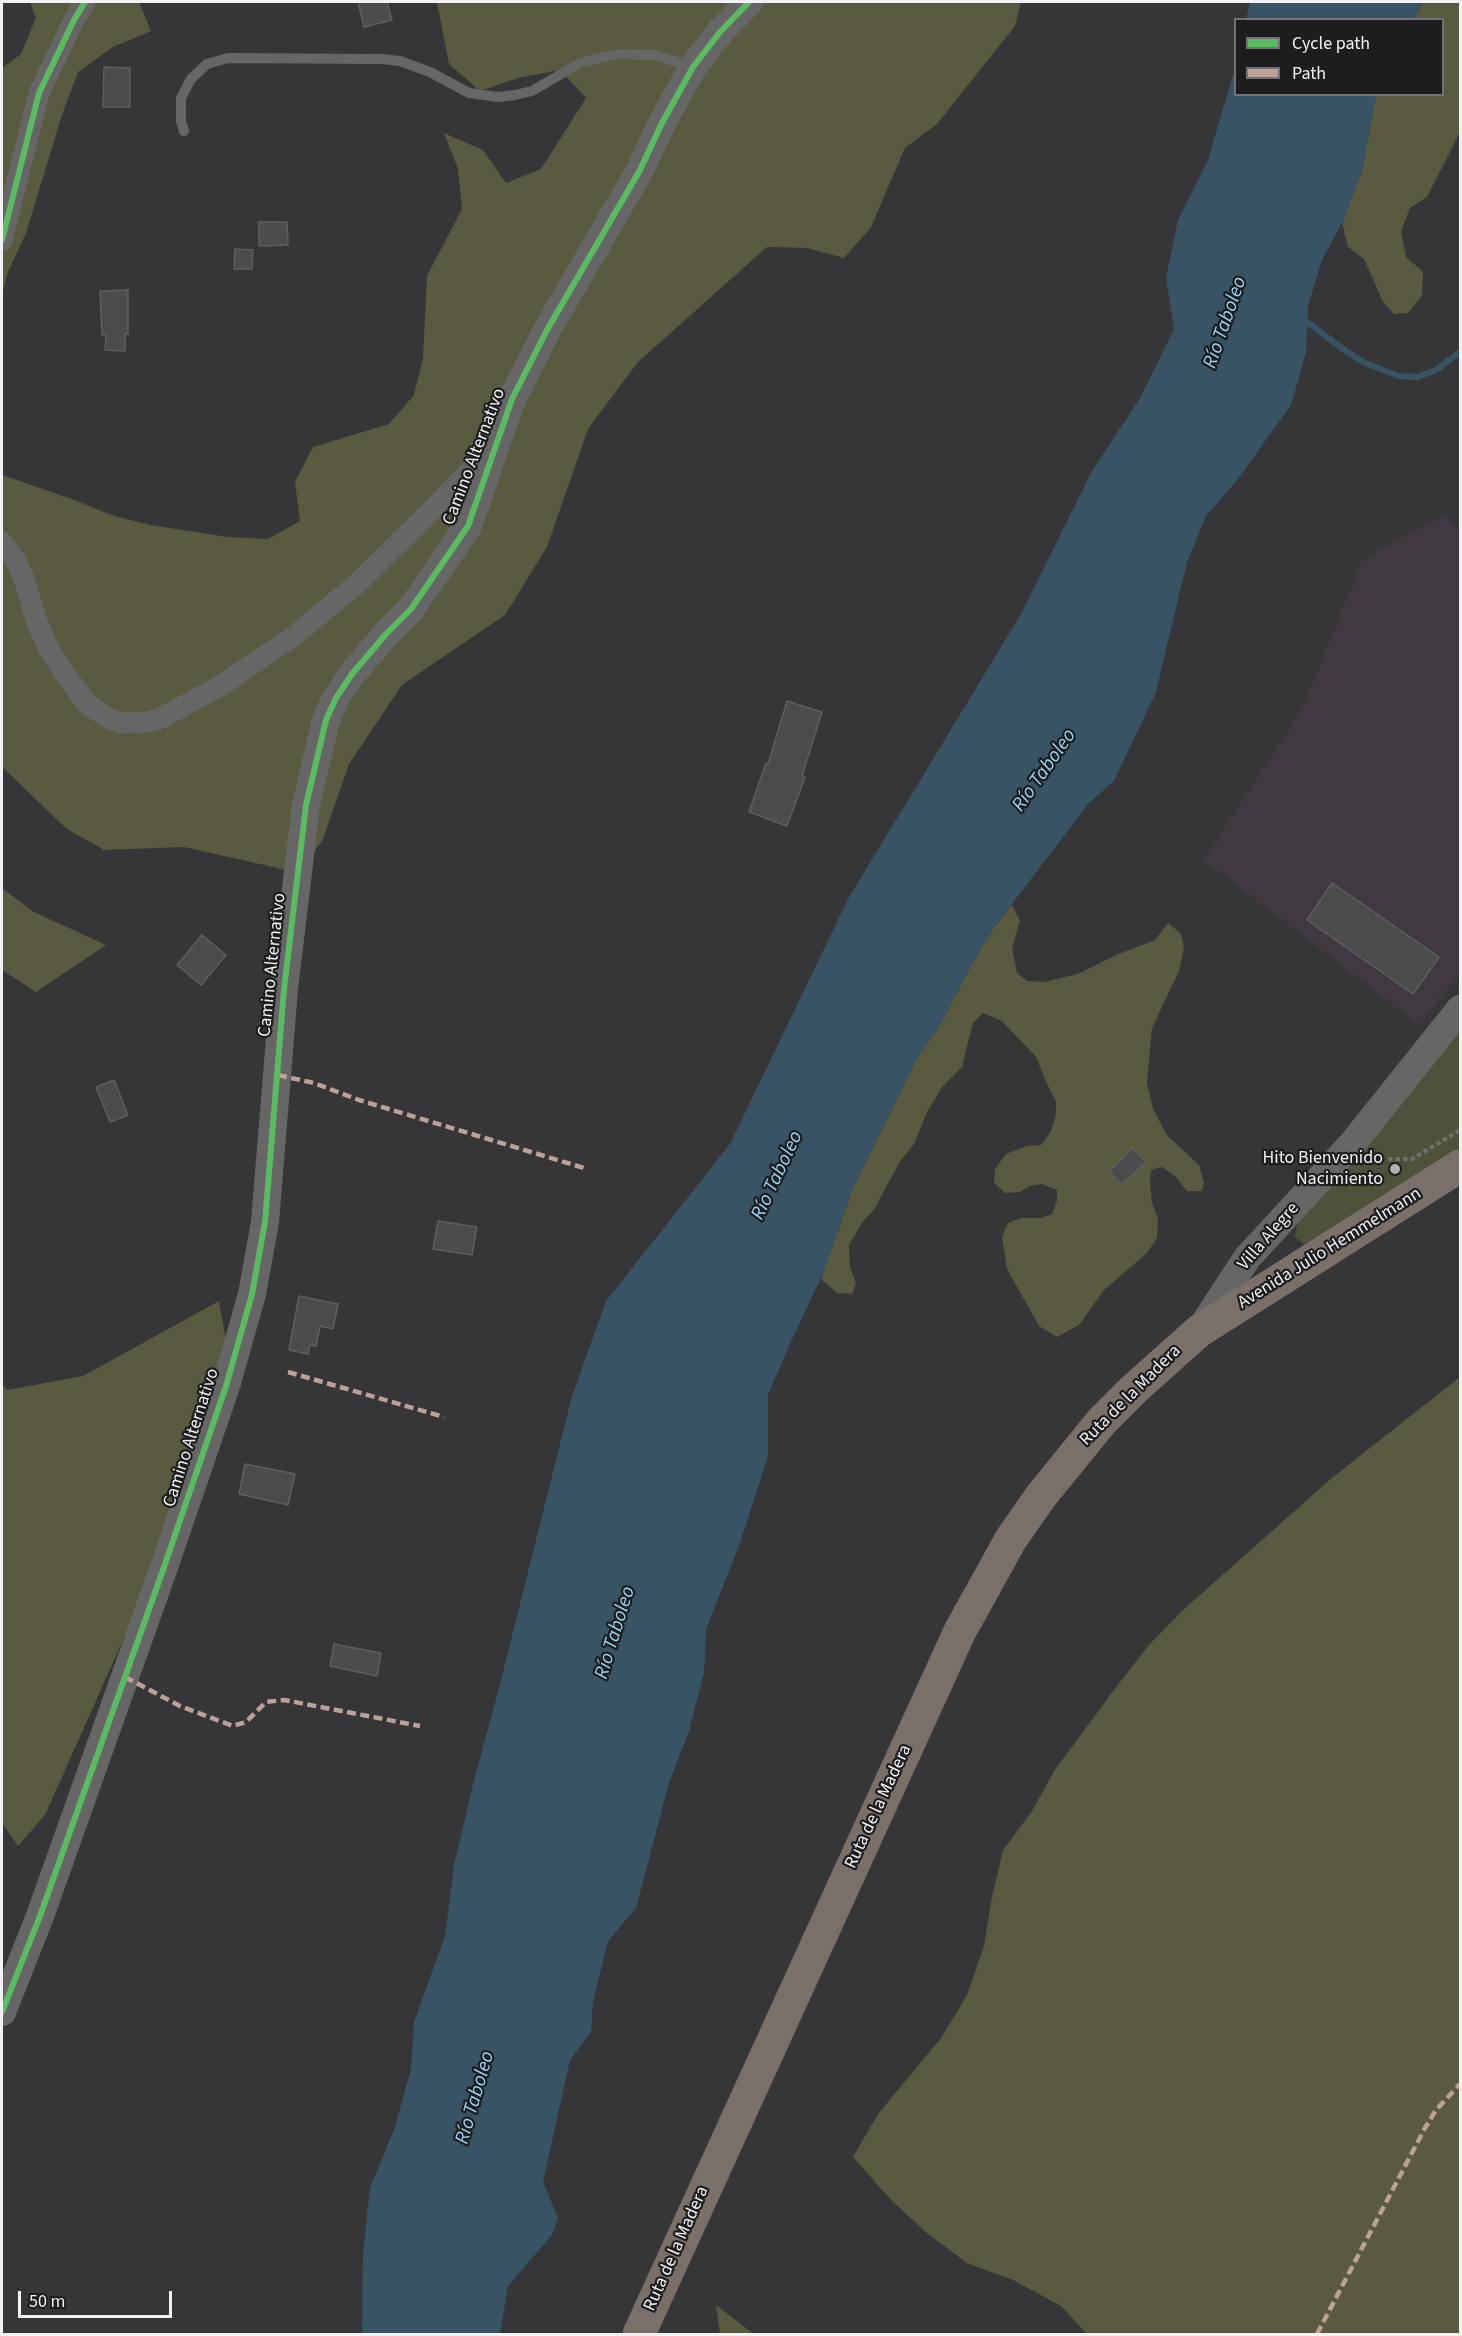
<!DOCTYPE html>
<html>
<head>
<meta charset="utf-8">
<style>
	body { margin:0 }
	#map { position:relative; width:1462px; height:2336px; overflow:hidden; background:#363537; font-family:"Source Sans 3",sans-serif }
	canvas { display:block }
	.frame { position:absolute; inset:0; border:3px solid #f3f1f4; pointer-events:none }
	.legend { position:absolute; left:1234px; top:18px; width:210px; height:78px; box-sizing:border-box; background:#1d1c1e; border:2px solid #737174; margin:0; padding:8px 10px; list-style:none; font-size:18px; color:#f3f1f4 }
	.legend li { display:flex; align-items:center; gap:12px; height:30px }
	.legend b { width:30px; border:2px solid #737174 }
	.scale { position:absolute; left:18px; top:2291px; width:154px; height:27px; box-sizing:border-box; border:3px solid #f3f1f4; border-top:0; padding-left:8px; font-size:18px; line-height:21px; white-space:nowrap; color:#f3f1f4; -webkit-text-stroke:4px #1d1c1e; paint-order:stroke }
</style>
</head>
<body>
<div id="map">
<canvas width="1462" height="2336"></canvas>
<div class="frame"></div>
<ul class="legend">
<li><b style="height:8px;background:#5cba63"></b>Cycle path</li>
<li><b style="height:8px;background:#bda197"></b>Path</li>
</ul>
<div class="scale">50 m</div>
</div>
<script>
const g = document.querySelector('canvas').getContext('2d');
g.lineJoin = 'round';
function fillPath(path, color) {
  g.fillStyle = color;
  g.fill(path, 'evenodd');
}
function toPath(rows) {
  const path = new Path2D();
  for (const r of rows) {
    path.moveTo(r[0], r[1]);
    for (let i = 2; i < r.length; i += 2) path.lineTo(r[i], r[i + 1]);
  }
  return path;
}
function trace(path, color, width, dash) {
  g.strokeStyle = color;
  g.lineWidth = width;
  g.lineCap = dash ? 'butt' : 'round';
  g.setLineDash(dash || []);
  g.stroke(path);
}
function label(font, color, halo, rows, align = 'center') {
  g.font = font + ' "Source Sans 3",sans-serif';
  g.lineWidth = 4.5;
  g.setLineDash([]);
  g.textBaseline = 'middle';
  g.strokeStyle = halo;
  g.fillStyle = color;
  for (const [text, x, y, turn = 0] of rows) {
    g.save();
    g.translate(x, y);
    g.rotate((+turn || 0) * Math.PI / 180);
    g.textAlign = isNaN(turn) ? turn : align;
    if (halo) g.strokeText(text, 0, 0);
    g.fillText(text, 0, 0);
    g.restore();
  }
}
fillPath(toPath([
	[1442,516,1460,529,1460,974,1419,1025,1204,860,1303,707,1363,559]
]), '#403942');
fillPath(toPath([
	[1460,1022,1460,1151,1306,1246,1295,1237,1297,1225]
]), '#50513a');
fillPath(toPath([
	[30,2,139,2,151,31,113,47,78,72,62,115,26,233,8,272,2,295,2,68,21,54,36,18],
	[437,2,1021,2,1015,26,937,124,905,148,871,227,844,258,807,248,767,247,638,362,588,429,547,547,505,615,402,685,349,764,323,839,300,873,184,847,104,850,67,829,2,767,2,475,72,499,111,515,150,525,228,537,268,539,300,521,295,482,313,447,389,424,414,395,423,358,427,276,462,209,458,169,444,133,483,150,506,183,541,169,586,98,560,70,518,78,480,91,449,64],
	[1424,2,1460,2,1460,132,1427,197,1410,208,1401,231,1406,257,1423,272,1422,296,1408,313,1394,314,1383,302,1364,259,1348,247,1342,223,1362,171,1376,95,1442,94,1442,20,1413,19],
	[2,888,34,912,106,945,36,992,2,970],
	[1012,905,1020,921,1012,948,1017,973,1027,981,1044,982,1078,974,1116,955,1155,940,1168,923,1181,934,1184,947,1179,971,1152,1028,1147,1083,1153,1109,1166,1134,1199,1165,1204,1183,1202,1191,1187,1191,1175,1176,1162,1167,1151,1170,1150,1182,1152,1203,1158,1218,1157,1238,1147,1253,1104,1290,1079,1325,1057,1337,1039,1326,1007,1269,1002,1237,1008,1223,1021,1218,1041,1218,1052,1214,1057,1201,1057,1190,1042,1184,1030,1186,1020,1192,1005,1193,994,1183,995,1169,1006,1154,1027,1146,1041,1145,1050,1133,1056,1115,1056,1101,1046,1082,1036,1057,1002,1021,983,1013,973,1023,962,1067,943,1086,927,1112,914,1144,899,1163,875,1208,862,1223,849,1245,850,1267,856,1283,852,1294,837,1293,821,1279,852,1190,918,1056,937,1030,973,962,992,930],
	[219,1301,226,1341,215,1382,132,1620,45,1815,18,1846,2,1823,2,1385,7,1390,83,1376],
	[1460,1377,1460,2334,1087,2334,1061,2306,1013,2280,967,2263,928,2234,891,2200,853,2157,878,2114,941,2038,967,1995,984,1946,992,1897,1003,1850,1032,1811,1054,1771,1117,1686,1148,1646,1183,1610,1333,1477],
	[716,2305,754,2334,720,2334]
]), '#595a3f');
fillPath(toPath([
	[1250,2,1424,2,1413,19,1246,19],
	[1235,68,1236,94,1376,95,1362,171,1342,223,1322,260,1308,306,1306,353,1291,405,1238,479,1206,516,1187,562,1156,692,1114,781,1089,803,992,930,973,962,937,1030,918,1056,852,1190,824,1271,789,1346,768,1395,768,1456,740,1543,706,1629,704,1673,689,1731,669,1783,636,1908,608,1941,593,2002,591,2032,570,2060,543,2182,558,2218,552,2235,508,2286,500,2334,362,2334,363,2255,370,2187,394,2130,411,2069,414,2022,445,1936,454,1866,473,1784,498,1692,572,1396,606,1301,730,1144,848,899,1021,614,1092,471,1140,398,1174,329,1166,278,1178,220,1208,160]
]), '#375364');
trace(toPath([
	[1303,319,1347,352,1365,363,1399,376,1418,377,1436,370,1460,352]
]), '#375364', 6);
const building = toPath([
	[358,2,387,2,392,20,364,27,358,2],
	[104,67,130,68,130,107,103,107,104,67],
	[259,222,287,222,288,245,259,246,259,222],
	[235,249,253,250,252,269,234,269,235,249],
	[128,290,128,334,125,334,125,351,105,350,106,335,102,335,100,291,128,290],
	[787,701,822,712,802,776,805,777,787,826,749,812,766,763,768,764,787,701],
	[1332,883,1439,957,1413,994,1307,920,1332,883],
	[202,935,226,955,201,985,177,965,202,935],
	[114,1080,128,1115,110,1122,96,1087,114,1080],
	[1133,1148,1146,1162,1122,1185,1109,1171,1133,1148],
	[438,1221,477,1227,472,1255,433,1249,438,1221],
	[299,1296,338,1304,333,1329,320,1326,316,1346,310,1345,308,1354,289,1350,299,1296],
	[245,1464,295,1474,288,1505,239,1494,245,1464],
	[334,1644,381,1653,377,1676,330,1666,334,1644]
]);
fillPath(building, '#4c4b4d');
trace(building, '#605f60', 1.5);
trace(toPath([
	[1388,1159,1412,1159,1460,1130]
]), '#717072', 4, [4.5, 3]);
trace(toPath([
	[184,131,181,121,181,98,191,79,207,64,228,58,381,59,400,61,430,72,469,93,498,97,515,95,532,91,580,63,617,54,655,55,692,67]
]), '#676667', 10);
trace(toPath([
	[2,240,39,93,74,20,85,2],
	[2,542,17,563,24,579,37,622,48,647,62,670,87,704,110,719,123,723,148,722,159,719,217,688,294,636,358,583,437,505,492,447]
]), '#676667', 21);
trace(toPath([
	[1200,1330,1247,1258,1352,1144,1460,1009],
	[2,2012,40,1916,163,1570,226,1386,252,1294,265,1222,284,989,306,805,326,720,336,698,352,674,386,634,411,609,468,526,512,399,547,330,640,170,662,123,693,67,720,32,749,2]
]), '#676667', 28);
trace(toPath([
	[639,2334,960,1631,1011,1539,1041,1496,1102,1421,1133,1390,1199,1331,1460,1166]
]), '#7a7069', 33);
trace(toPath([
	[278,1075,314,1083,359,1100,584,1168],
	[288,1372,444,1417],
	[125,1677,180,1706,233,1726,246,1722,266,1702,284,1700,420,1726],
	[1317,2334,1425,2128,1436,2110,1460,2084]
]), '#bda197', 4.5, [9, 4.5]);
trace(toPath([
	[2,240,39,93,74,20,85,2],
	[2,2012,40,1916,163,1570,226,1386,252,1294,265,1222,284,989,306,805,326,720,336,698,352,674,386,634,411,609,468,526,512,399,547,330,640,170,662,123,693,67,720,32,749,2]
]), '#5cba63', 6);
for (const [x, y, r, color] of [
	[1395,1169,6,"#b1afb2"]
]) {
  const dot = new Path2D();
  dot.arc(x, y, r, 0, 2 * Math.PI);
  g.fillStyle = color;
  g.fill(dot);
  trace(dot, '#1d1c1e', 2);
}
label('18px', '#f3f1f4', '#1d1c1e', [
	["Camino Alternativo",475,457,-69],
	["Camino Alternativo",273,965,-84],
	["Villa Alegre",1269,1237,-49],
	["Avenida Julio Hemmelmann",1330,1249,-32],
	["Ruta de la Madera",1131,1396,-45],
	["Camino Alternativo",192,1438,-72],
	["Ruta de la Madera",879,1807,-65],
	["Ruta de la Madera",677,2249,-66]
]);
label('18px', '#f3f1f4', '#1d1c1e', [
	["Hito Bienvenido",1383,1159],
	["Nacimiento",1383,1180]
], 'right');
label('italic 20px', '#9ad5f7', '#1d1c1e', [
	["Río Taboleo",1226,323,-71],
	["Río Taboleo",1045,771,-55],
	["Río Taboleo",778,1176,-65],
	["Río Taboleo",616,1633,-73],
	["Río Taboleo",476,2098,-74]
]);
</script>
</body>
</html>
